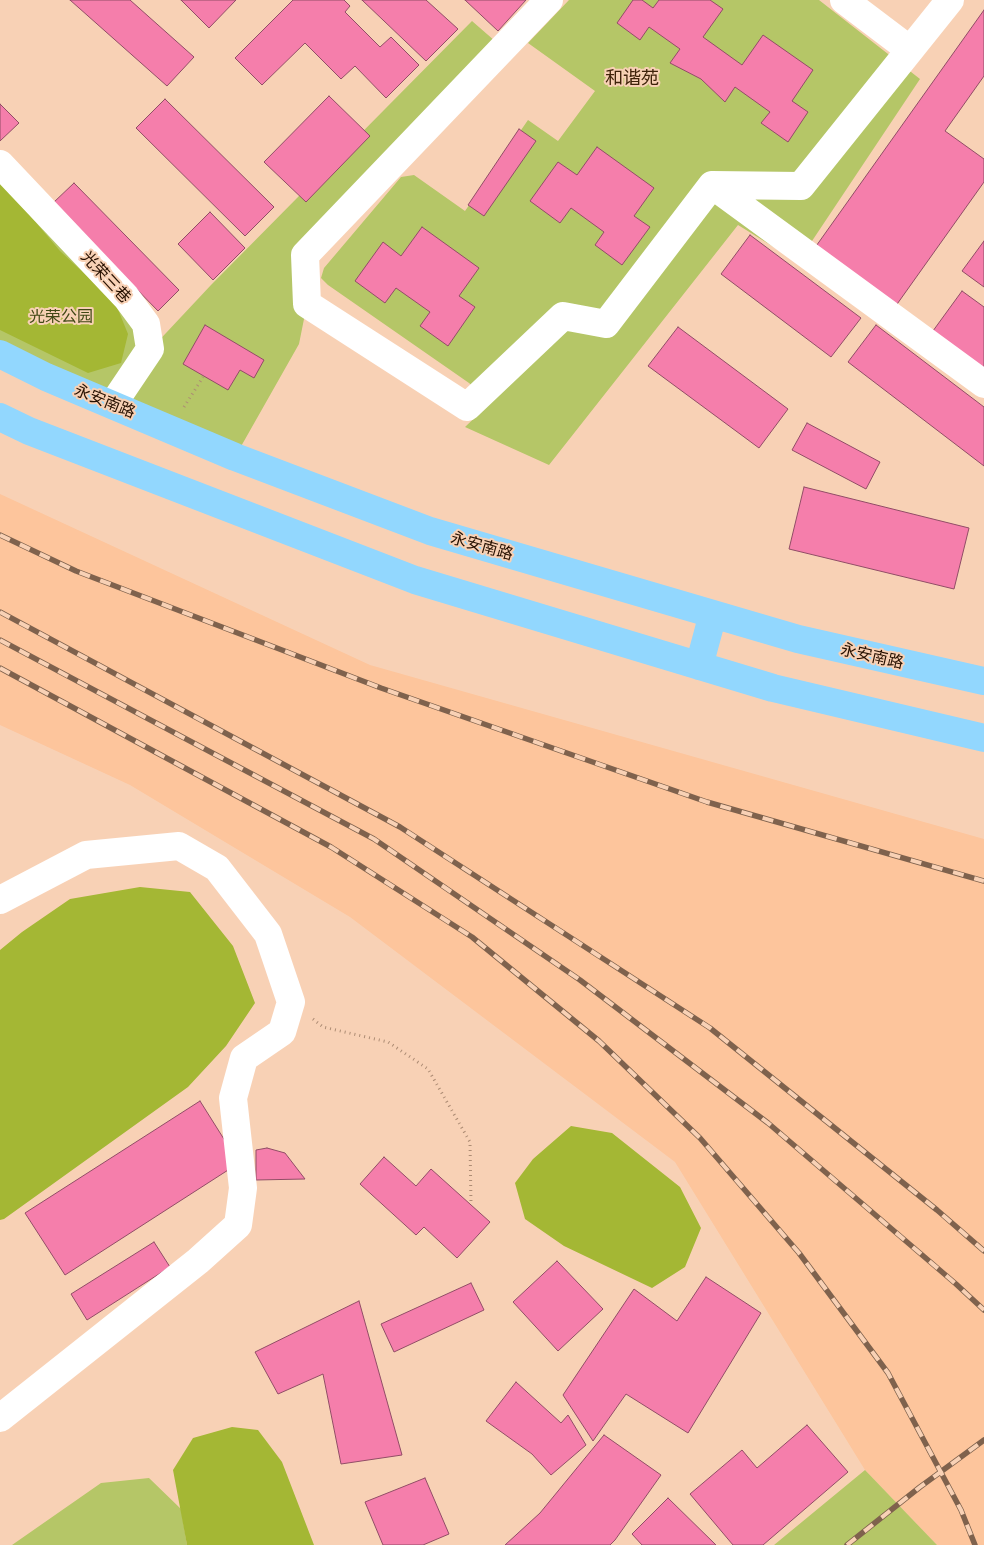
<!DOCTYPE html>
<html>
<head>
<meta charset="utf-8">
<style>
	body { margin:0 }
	canvas { display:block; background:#f8d1b5 }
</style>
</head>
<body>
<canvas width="984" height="1545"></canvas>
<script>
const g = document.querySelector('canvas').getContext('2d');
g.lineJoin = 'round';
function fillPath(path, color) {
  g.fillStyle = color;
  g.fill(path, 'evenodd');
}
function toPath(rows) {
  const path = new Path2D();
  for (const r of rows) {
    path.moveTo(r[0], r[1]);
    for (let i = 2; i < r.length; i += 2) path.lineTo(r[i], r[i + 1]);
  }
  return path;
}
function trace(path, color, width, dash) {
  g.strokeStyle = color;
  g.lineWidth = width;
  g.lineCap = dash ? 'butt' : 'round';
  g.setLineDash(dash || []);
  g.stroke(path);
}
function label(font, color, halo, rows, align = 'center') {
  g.font = font + ' "Exo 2","Noto Sans SC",sans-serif';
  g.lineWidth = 4;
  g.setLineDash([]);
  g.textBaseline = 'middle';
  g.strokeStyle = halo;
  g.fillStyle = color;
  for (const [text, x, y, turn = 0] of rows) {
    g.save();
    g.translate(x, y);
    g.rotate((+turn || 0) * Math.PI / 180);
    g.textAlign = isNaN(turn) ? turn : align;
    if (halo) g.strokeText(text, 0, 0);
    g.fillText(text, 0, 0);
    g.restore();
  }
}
fillPath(toPath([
	[0,494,370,665,984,839,984,1545,937,1545,865,1470,675,1162,350,917,130,785,0,725]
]), '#fdc59c');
fillPath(toPath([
	[569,0,819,0,920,79,798,262,738,225,549,465,465,427,491,402,469,383,328,285,321,278,324,268,401,177,414,175,465,211,528,120,558,141,595,91,528,43],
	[472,21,503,48,305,255,307,304,299,344,235,457,0,354,0,164,151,349,211,285],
	[865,1470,937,1545,774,1545],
	[149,1478,181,1509,187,1545,12,1545,101,1483]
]), '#b5c667');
fillPath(toPath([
	[0,183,17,200,60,251,115,302,128,334,121,363,88,373,0,330],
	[140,887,190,892,233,946,255,1003,226,1046,188,1087,4,1219,0,1220,0,950,22,932,70,899],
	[571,1126,612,1133,680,1187,701,1228,685,1267,652,1288,564,1246,525,1219,515,1183,533,1159],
	[232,1427,258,1430,282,1462,314,1545,187,1545,173,1470,193,1438]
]), '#a4b734');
const building = toPath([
	[70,0,130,0,194,57,167,86,70,0],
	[181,0,236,0,209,28,181,0],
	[293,0,344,0,350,6,345,12,380,47,391,37,419,65,386,98,355,66,341,79,305,43,262,85,235,58,293,0],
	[362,0,426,0,458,29,426,61,362,0],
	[465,0,526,0,498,31,465,0],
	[633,0,642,0,653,8,659,0,710,0,723,9,703,37,742,65,763,35,813,70,792,101,808,112,788,142,761,123,770,112,735,87,725,102,701,79,670,63,680,49,649,27,640,40,617,23,633,0],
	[984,10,984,76,945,131,984,159,984,182,895,307,814,249,984,10],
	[329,96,370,136,306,202,264,162,329,96],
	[165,99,274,207,245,236,136,128,165,99],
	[0,104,19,123,0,141,0,104],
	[519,129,536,141,484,216,468,205,519,129],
	[597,147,654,188,634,216,650,227,622,265,595,245,604,232,571,208,560,223,530,201,558,162,577,175,597,147],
	[74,183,179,290,158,311,53,203,74,183],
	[210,212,245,248,213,280,178,244,210,212],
	[422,227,479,268,459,296,475,307,448,346,420,326,430,312,396,288,385,303,355,281,383,242,401,256,422,227],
	[750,235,861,318,831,357,721,274,750,235],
	[984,241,984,287,962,271,984,241],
	[962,291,984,307,984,374,930,335,962,291],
	[205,325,264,360,254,378,240,370,228,390,183,364,205,325],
	[876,325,984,407,984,466,848,362,876,325],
	[678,327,788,409,759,448,648,366,678,327],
	[807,423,880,462,866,489,792,450,807,423],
	[804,487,969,528,954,589,789,549,804,487],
	[200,1101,239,1163,65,1275,25,1213,200,1101],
	[267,1148,285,1153,305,1179,256,1180,256,1150,267,1148],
	[384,1157,416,1186,431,1169,490,1222,457,1258,424,1227,416,1235,360,1184,384,1157],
	[154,1242,170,1267,87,1320,71,1294,154,1242],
	[557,1261,603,1309,558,1351,513,1302,557,1261],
	[706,1277,761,1313,688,1433,626,1394,593,1441,563,1395,634,1289,677,1321,706,1277],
	[471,1283,484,1310,394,1352,381,1324,471,1283],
	[359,1301,402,1455,341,1464,323,1374,278,1394,255,1352,359,1301],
	[516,1382,561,1423,568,1415,586,1445,551,1475,532,1454,486,1421,516,1382],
	[807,1425,848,1472,763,1545,733,1545,690,1494,742,1450,757,1468,807,1425],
	[604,1435,661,1475,615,1540,610,1545,505,1545,540,1513,604,1435],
	[425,1478,449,1534,423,1545,383,1545,365,1502,425,1478],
	[668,1498,716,1545,642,1545,632,1534,668,1498]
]);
fillPath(building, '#f57eab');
trace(building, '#914d66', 1);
trace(toPath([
	[184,407,203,377],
	[313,1019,323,1027,388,1042,428,1069,470,1142,471,1204]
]), '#ad8c74', 3, [1, 4]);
trace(toPath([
	[549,0,305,255,307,304,467,407,563,316,606,324,712,185,984,384],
	[844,0,910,50],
	[0,164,126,297,146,324,150,349,113,404],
	[712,185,801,186,950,0],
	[0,900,86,855,179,846,217,868,268,934,291,1002,282,1032,244,1058,233,1098,243,1188,238,1225,198,1261,0,1418]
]), '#fff', 28);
trace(toPath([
	[0,354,46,377,235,457,430,531,798,639,984,681],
	[0,417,29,431,415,580,773,688,984,738],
	[699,666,713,614]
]), '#92d7fe', 28);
const rail = toPath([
	[0,535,76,571,381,688,707,802,984,881],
	[0,612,400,827,710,1028,937,1210,984,1251],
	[0,640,374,839,580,980,768,1123,956,1284,984,1310],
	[0,668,331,847,472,937,599,1041,700,1138,799,1253,888,1373,961,1510,975,1545],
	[847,1545,920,1487,984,1440]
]);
trace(rail, '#7f624d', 5.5);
trace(rail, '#f8d1b5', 4, [11]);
label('16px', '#261000', '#f8d1b5', [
	["光荣三巷",106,277,47],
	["永安南路",105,401,22],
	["永安南路",482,546,16],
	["永安南路",872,656,13]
]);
label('16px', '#404815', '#f8d1b5', [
	["光荣公园",61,317]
]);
label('18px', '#3e2209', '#f8d1b5', [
	["和谐苑",632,78]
]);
</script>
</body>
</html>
